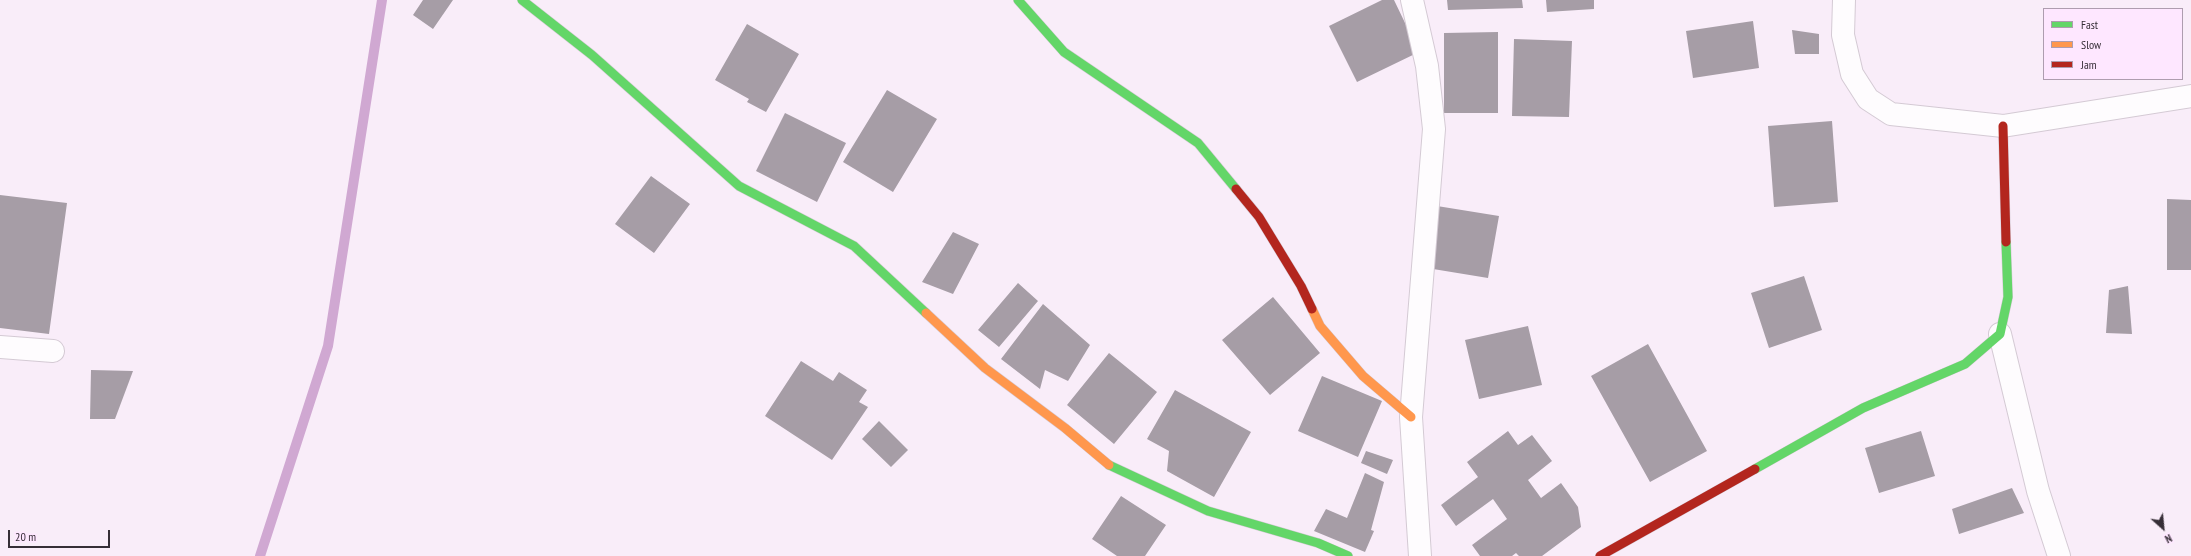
<!DOCTYPE html>
<html>
<head>
<meta charset="utf-8">
<style>
	body { margin:0 }
	#map { position:relative; width:2191px; height:556px; overflow:hidden; background:#f9edf9; font-family:"PT Sans Narrow",sans-serif }
	canvas { display:block }
	.legend { position:absolute; left:2043px; top:8px; width:140px; height:72px; box-sizing:border-box; background:#fee7ff; border:1px solid #ae9daf; margin:0; padding:5px 7px; list-style:none; font-size:12px; color:#362e37 }
	.legend li { display:flex; align-items:center; gap:8px; height:20px }
	.legend b { width:20px; border:1px solid #ae9daf }
	.north { position:absolute; left:2143px; top:508px; width:40px; height:40px; -webkit-text-stroke:3px #fee7ff; paint-order:stroke; rotate:153deg; font-size:11px; font-weight:700; line-height:16px; text-align:center; color:#362e37 }
	.north::after { content:''; display:block; margin:auto; width:14px; height:18px; background:#362e37; clip-path:polygon(50% 0,100% 100%,50% 72%,0 100%) }
	.scale { position:absolute; left:8px; top:530px; width:102px; height:18px; box-sizing:border-box; border:2px solid #362e37; border-top:0; padding-left:5px; font-size:12px; line-height:14px; white-space:nowrap; color:#362e37; -webkit-text-stroke:3px #fee7ff; paint-order:stroke }
</style>
</head>
<body>
<div id="map">
<canvas width="2191" height="556"></canvas>
<ul class="legend">
<li><b style="height:5px;background:#63d668"></b>Fast</li>
<li><b style="height:5px;background:#ff974d"></b>Slow</li>
<li><b style="height:5px;background:#b3261e"></b>Jam</li>
</ul>
<div class="north">N</div>
<div class="scale">20 m</div>
</div>
<script>
const g = document.querySelector('canvas').getContext('2d');
g.lineJoin = 'round';
function toPath(rows) {
  const path = new Path2D();
  for (const r of rows) {
    path.moveTo(r[0], r[1]);
    for (let i = 2; i < r.length; i += 2) path.lineTo(r[i], r[i + 1]);
  }
  return path;
}
function trace(path, color, width, dash) {
  g.strokeStyle = color;
  g.lineWidth = width;
  g.lineCap = dash ? 'butt' : 'round';
  g.setLineDash(dash || []);
  g.stroke(path);
}
function fillPath(path, color) {
  g.fillStyle = color;
  g.fill(path, 'evenodd');
}
trace(toPath([
	[260,556,328,346,382,0]
]), '#d0a8d2', 10);
fillPath(toPath([
	[423,0,453,0,433,29,413,15],
	[1382,0,1394,0,1419,52,1357,82,1329,26],
	[1447,0,1522,0,1523,8,1448,10],
	[1546,0,1594,0,1594,9,1547,12],
	[1753,21,1759,68,1693,78,1686,31],
	[747,24,799,54,766,112,747,102,749,99,715,80],
	[1792,30,1819,34,1819,54,1795,54],
	[1498,32,1498,113,1444,113,1444,33],
	[1514,39,1572,41,1569,117,1512,116],
	[887,90,937,119,893,192,843,162],
	[785,113,846,143,817,202,756,171],
	[1832,121,1838,202,1774,207,1768,126],
	[651,176,690,204,654,253,615,224],
	[0,195,67,203,49,334,0,328],
	[2167,199,2191,200,2191,270,2167,270],
	[1437,206,1499,216,1488,278,1427,268],
	[953,232,979,244,953,294,922,282],
	[1804,276,1822,330,1769,348,1751,293],
	[1018,283,1038,301,999,347,978,330],
	[2128,286,2132,334,2106,333,2109,290],
	[1273,297,1320,353,1270,395,1222,340],
	[1043,304,1090,345,1068,381,1045,370,1040,389,1001,359],
	[1528,326,1542,385,1479,399,1465,340],
	[1648,344,1707,451,1650,482,1591,376],
	[1109,353,1157,392,1114,444,1067,405],
	[801,361,833,381,839,372,867,390,859,402,868,407,832,460,765,416],
	[91,370,133,371,115,419,90,419],
	[1322,376,1382,401,1358,457,1298,431],
	[1175,390,1251,432,1214,497,1167,471,1169,451,1147,439],
	[879,421,908,450,891,467,862,439],
	[1508,431,1518,445,1532,435,1552,461,1528,480,1541,498,1561,483,1578,507,1581,527,1542,556,1519,556,1516,553,1512,556,1480,556,1472,545,1507,519,1493,499,1456,526,1441,505,1478,477,1467,462],
	[1921,431,1935,476,1879,493,1865,448],
	[1366,451,1393,460,1387,474,1361,463],
	[1365,473,1384,482,1371,530,1374,531,1365,552,1314,531,1326,509,1347,518],
	[2012,488,2024,513,1959,534,1952,509],
	[1121,496,1166,525,1145,556,1117,556,1092,539]
]), '#a69da6');
const street = toPath([
	[1412,0,1427,66,1434,129,1411,417,1420,556],
	[1844,0,1843,35,1852,74,1868,99,1891,114,2003,126,2191,96],
	[2000,334,2038,491,2059,556],
	[0,347,53,351]
]);
const fast = toPath([
	[522,0,592,55,739,186,854,246,926,313],
	[1018,0,1064,52,1198,143,1236,189],
	[1109,465,1208,511,1318,543,1348,556],
	[1755,469,1863,408,1965,364,2000,334,2008,297,2006,242]
]);
const slow = toPath([
	[1312,309,1320,326,1363,376,1411,417],
	[926,313,985,368,1065,428,1109,465]
]);
const jam = toPath([
	[2003,126,2006,242],
	[1236,189,1259,217,1301,286,1312,309],
	[1600,556,1755,469]
]);
trace(street, '#d4cad4', 24);
trace(fast, '#d4cad4', 10);
trace(slow, '#d4cad4', 10);
trace(jam, '#d4cad4', 10);
trace(street, '#fefcfe', 22);
trace(fast, '#63d668', 9);
trace(slow, '#ff974d', 9);
trace(jam, '#b3261e', 9);
</script>
</body>
</html>
